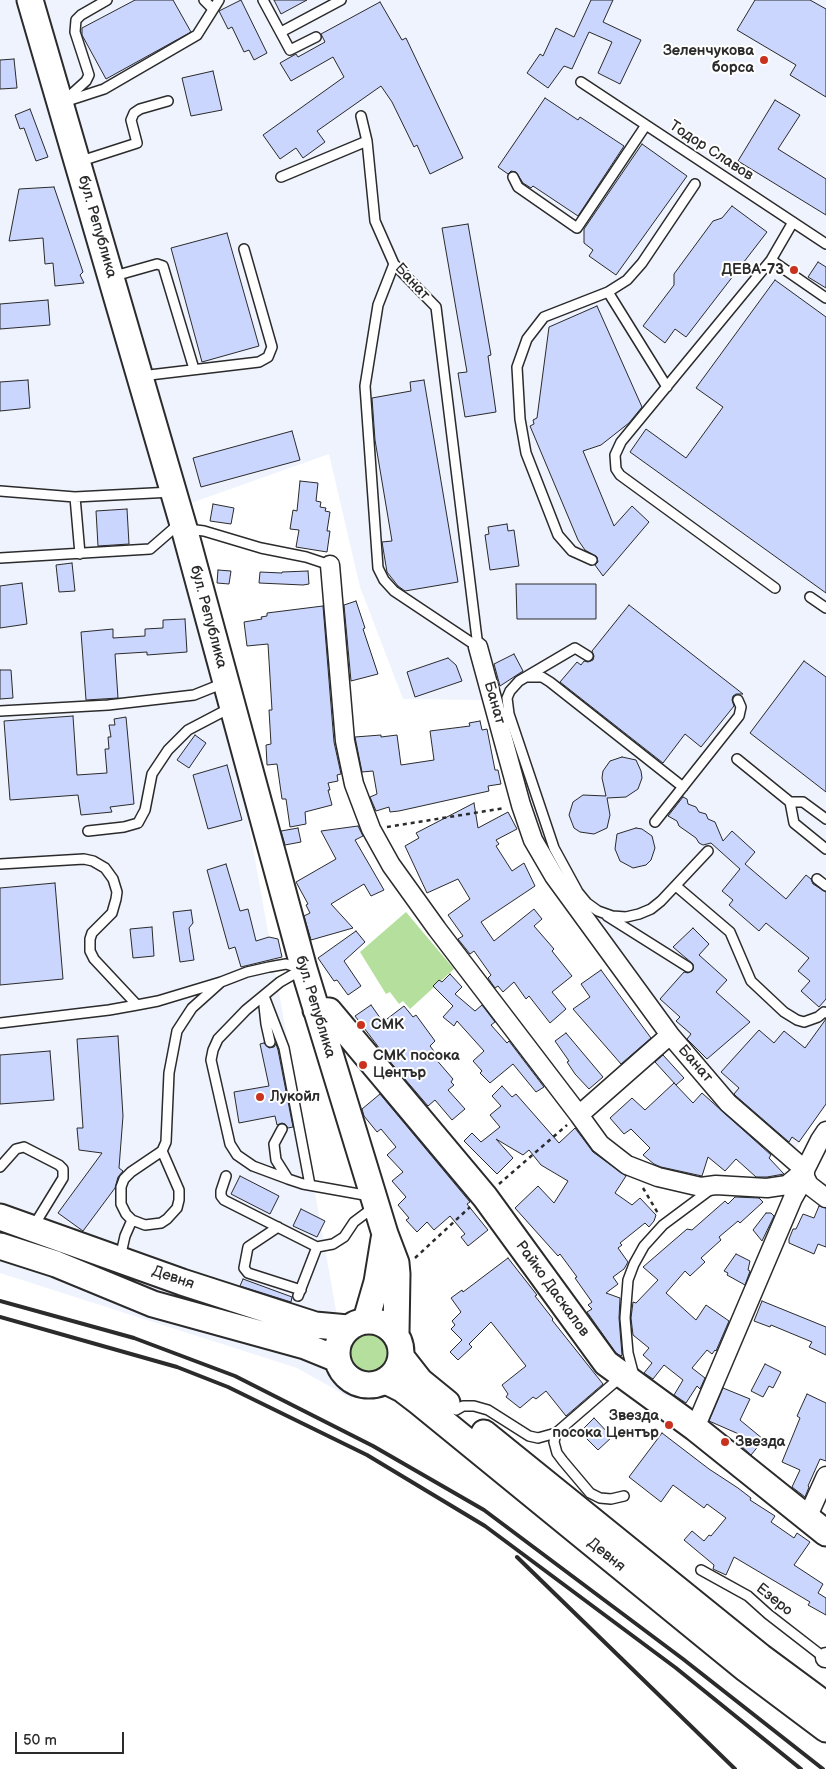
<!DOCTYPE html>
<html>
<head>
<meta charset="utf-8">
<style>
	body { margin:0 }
	#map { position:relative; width:826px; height:1769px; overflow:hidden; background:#fff; font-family:"Balsamiq Sans",sans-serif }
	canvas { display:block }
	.scale { position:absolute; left:15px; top:1732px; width:109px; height:22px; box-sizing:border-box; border:2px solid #2b2b2b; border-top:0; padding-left:6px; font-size:15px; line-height:18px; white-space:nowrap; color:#2b2b2b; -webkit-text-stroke:4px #fff; paint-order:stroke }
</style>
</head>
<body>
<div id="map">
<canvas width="826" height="1769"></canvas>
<div class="scale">50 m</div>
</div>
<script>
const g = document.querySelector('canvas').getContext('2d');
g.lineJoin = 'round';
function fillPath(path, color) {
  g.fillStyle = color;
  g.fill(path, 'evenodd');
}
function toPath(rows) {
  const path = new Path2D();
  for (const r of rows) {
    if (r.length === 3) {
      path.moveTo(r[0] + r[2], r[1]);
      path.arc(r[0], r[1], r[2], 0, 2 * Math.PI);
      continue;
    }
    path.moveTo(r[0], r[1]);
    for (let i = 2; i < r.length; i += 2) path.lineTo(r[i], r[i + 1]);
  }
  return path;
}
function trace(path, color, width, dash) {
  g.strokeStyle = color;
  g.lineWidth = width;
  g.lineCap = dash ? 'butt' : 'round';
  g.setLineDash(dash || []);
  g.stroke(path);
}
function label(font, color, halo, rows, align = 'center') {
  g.font = font + ' "Balsamiq Sans",sans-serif';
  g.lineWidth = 4;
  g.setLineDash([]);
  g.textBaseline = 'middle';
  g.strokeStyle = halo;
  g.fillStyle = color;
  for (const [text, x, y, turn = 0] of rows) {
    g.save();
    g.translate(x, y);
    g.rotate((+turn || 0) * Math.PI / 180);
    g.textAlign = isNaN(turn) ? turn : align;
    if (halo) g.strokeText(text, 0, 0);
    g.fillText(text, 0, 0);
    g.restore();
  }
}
fillPath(toPath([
	[0,0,826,0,826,1104,788,1159,723,1107,654,1028,534,861,481,700,403,699,360,587,329,454,191,503,352,1399,297,1368,0,1273]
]), '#eff3fe');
fillPath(toPath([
	[406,912,454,969,410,1009,403,1001,399,1004,390,992,386,994,360,952],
	[370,1353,23]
]), '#b4df9c');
const building = toPath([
	[135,0,173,0,191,32,106,79,82,35,82,28,135,0],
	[241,0,267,53,254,60,249,50,244,52,232,27,228,29,219,11,241,0],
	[274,0,307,0,281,14,274,0],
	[591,0,613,0,603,22,641,40,620,84,598,73,612,42,589,32,572,69,564,66,548,88,527,73,540,54,543,56,556,28,574,37,591,0],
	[755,0,810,0,826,9,826,97,790,75,796,65,737,30,755,0],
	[380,2,402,40,406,38,463,158,430,174,417,145,414,147,392,102,381,86,317,131,325,142,303,158,296,148,280,159,263,135,344,77,333,57,291,81,280,63,296,54,298,57,325,42,321,34,380,2],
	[14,59,17,88,0,89,0,60,14,59],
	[213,71,222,110,191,116,182,78,213,71],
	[545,98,578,120,580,117,624,146,578,216,533,186,531,188,523,183,516,172,511,171,508,174,498,167,545,98],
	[775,100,800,115,778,149,826,179,826,215,738,161,775,100],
	[30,109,48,157,36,161,24,128,20,129,15,115,30,109],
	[642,144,687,176,616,275,589,256,593,250,584,243,584,229,642,144],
	[54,187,83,272,80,275,84,283,55,286,53,263,45,264,43,238,9,241,19,189,54,187],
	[732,206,767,232,686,337,675,329,665,343,643,326,674,285,674,274,713,221,722,218,732,206],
	[468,224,491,355,488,356,496,412,465,417,458,373,467,372,442,228,468,224],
	[227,233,259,346,202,362,171,248,227,233],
	[818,262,826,267,826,288,808,277,818,262],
	[775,280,826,317,826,593,630,452,646,429,686,458,723,407,696,388,775,280],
	[48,300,50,325,0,329,0,304,48,300],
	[597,306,642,407,629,423,601,445,583,451,614,526,632,506,649,522,603,576,595,565,598,562,597,557,585,550,578,540,530,426,534,424,533,420,537,418,549,327,597,306],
	[28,380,30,408,0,411,0,382,28,380],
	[424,380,458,582,405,591,398,586,387,572,382,542,392,541,375,440,372,398,411,391,410,382,424,380],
	[292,431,300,460,201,487,193,458,292,431],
	[300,481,318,483,316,501,321,502,320,507,326,508,325,511,330,512,327,531,330,531,327,552,296,547,299,530,290,529,293,510,297,511,300,481],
	[213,504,234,508,231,524,210,521,213,504],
	[127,509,129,544,98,546,96,511,127,509],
	[507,524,508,531,514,530,519,566,490,570,485,535,489,534,488,527,507,524],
	[72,563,75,591,59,592,56,565,72,563],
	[218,570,231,571,229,584,217,583,218,570],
	[308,571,309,584,303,585,259,583,260,572,282,573,282,572,308,571],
	[22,583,27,624,0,628,0,586,22,583],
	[516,584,596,584,596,619,517,619,516,584],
	[356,601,365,628,363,629,378,674,351,681,344,605,356,601],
	[629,605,743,694,736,694,733,696,732,700,734,706,701,747,685,734,663,763,560,682,577,662,581,665,584,661,588,662,593,660,594,656,592,651,629,605],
	[323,606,334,742,341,774,337,775,338,781,328,783,330,790,328,790,332,805,305,812,306,824,290,827,286,799,282,799,277,764,267,765,266,745,271,744,269,710,272,710,268,644,247,646,244,622,262,619,261,617,267,616,267,613,323,606],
	[185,619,187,652,147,655,147,652,115,654,118,698,86,700,81,632,113,629,113,638,145,636,145,629,163,628,163,620,185,619],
	[514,654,523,671,500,686,494,664,514,654],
	[448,658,456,665,462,681,415,697,407,672,448,658],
	[804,661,826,677,826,792,750,733,804,661],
	[0,670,11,670,13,698,0,699,0,670],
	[73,716,77,775,107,773,105,749,109,749,108,737,111,737,109,725,115,725,114,719,126,717,134,804,110,807,112,812,81,815,78,795,10,800,4,721,73,716],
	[480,721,482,730,487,729,495,770,498,770,501,784,488,786,489,791,399,811,390,812,389,807,376,811,370,797,377,794,373,771,362,772,355,737,381,735,381,737,397,735,401,765,434,760,430,731,470,726,469,723,480,721],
	[195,735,206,743,189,768,177,760,195,735],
	[622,757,636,760,641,771,642,778,638,789,626,797,607,798,610,815,607,828,594,834,580,832,574,828,569,815,573,802,583,795,606,796,602,778,603,771,610,761,622,757],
	[227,765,242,820,208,829,193,775,227,765],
	[683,797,687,799,688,804,696,807,699,812,706,814,708,819,715,822,723,841,732,831,755,852,745,864,786,899,806,875,811,879,813,884,826,892,826,999,819,1007,801,991,810,981,798,971,809,958,766,923,759,931,729,905,733,900,722,891,740,869,711,843,703,845,699,843,696,838,679,826,677,821,668,816,683,797],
	[474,803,478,828,508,812,517,829,496,840,499,844,496,846,512,871,524,863,535,886,481,922,494,941,534,909,542,919,534,926,554,949,552,951,572,976,552,992,566,1009,550,1023,529,996,526,999,514,982,503,992,498,986,495,988,488,978,491,975,474,951,470,954,458,939,463,936,448,915,470,899,458,879,427,893,405,846,419,838,416,833,474,803],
	[358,826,363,836,355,840,384,890,371,896,364,884,331,904,353,928,311,940,304,916,310,913,306,905,308,904,296,882,336,859,321,831,358,826],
	[298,828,301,842,285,845,281,831,298,828],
	[636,828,642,829,652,836,655,848,651,860,646,865,633,868,620,861,615,849,617,834,636,828],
	[226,864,240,911,248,909,256,941,269,937,278,939,282,957,241,967,235,947,229,949,207,870,226,864],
	[55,883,63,979,0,985,0,888,55,883],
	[191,910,193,923,189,928,194,960,180,962,173,912,191,910],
	[152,927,154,956,133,958,130,929,152,927],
	[693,928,709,944,699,955,727,980,716,992,750,1022,707,1059,687,1039,691,1034,676,1021,680,1017,660,999,684,972,688,973,693,970,693,964,673,947,693,928],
	[356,931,365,942,344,961,361,986,348,995,337,980,334,981,318,958,356,931],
	[601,970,651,1038,621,1064,573,1009,590,997,581,984,601,970],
	[450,974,462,987,455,994,475,1011,482,1005,495,1022,491,1025,507,1043,509,1041,544,1087,536,1092,513,1064,490,1083,480,1073,482,1071,473,1061,484,1051,457,1021,454,1026,443,1017,453,1006,433,986,439,980,442,982,450,974],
	[371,1005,383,1022,404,1006,413,1017,416,1015,435,1041,430,1046,437,1055,434,1057,453,1079,451,1082,454,1085,448,1090,465,1109,452,1120,435,1100,428,1106,386,1057,355,1016,371,1005],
	[826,1019,826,1104,799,1142,792,1137,789,1142,736,1096,734,1094,739,1088,721,1072,759,1030,774,1043,784,1031,805,1048,826,1019],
	[566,1033,603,1077,589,1089,575,1074,567,1062,569,1061,555,1041,566,1033],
	[118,1036,123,1116,119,1168,123,1171,118,1177,115,1188,83,1231,58,1213,102,1153,79,1150,77,1128,83,1128,77,1039,118,1036],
	[264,1043,269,1048,274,1047,276,1044,278,1050,293,1127,288,1128,285,1124,282,1123,277,1125,275,1116,239,1123,234,1092,269,1086,260,1044,264,1043],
	[50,1051,54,1100,0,1104,0,1055,50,1051],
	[663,1055,684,1078,676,1085,655,1062,663,1055],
	[674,1083,693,1103,702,1093,771,1155,769,1158,784,1174,767,1177,756,1177,736,1159,725,1171,708,1157,702,1176,661,1167,654,1164,643,1155,650,1148,631,1129,624,1134,610,1118,632,1098,645,1110,674,1083],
	[502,1086,512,1097,516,1094,559,1143,575,1128,593,1152,626,1176,615,1193,632,1205,640,1198,656,1215,654,1221,649,1227,645,1223,620,1243,622,1245,618,1248,628,1262,624,1269,613,1277,618,1284,606,1293,620,1298,619,1318,622,1355,621,1356,616,1353,587,1312,592,1309,588,1305,592,1302,575,1278,577,1277,560,1254,558,1256,515,1208,538,1186,554,1203,568,1181,541,1165,529,1150,523,1155,496,1139,513,1158,497,1174,464,1141,472,1133,481,1142,500,1127,490,1115,501,1106,492,1096,502,1086],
	[380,1094,470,1202,467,1204,488,1230,468,1246,461,1237,465,1234,450,1216,434,1230,427,1222,417,1232,406,1220,409,1218,398,1205,406,1197,392,1181,403,1172,387,1155,396,1147,381,1129,377,1132,364,1116,362,1109,380,1094],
	[240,1176,279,1196,270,1214,231,1194,240,1176],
	[735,1197,759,1198,763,1202,740,1223,738,1221,719,1237,721,1240,701,1258,705,1262,690,1276,685,1271,666,1293,696,1320,706,1305,729,1321,716,1351,715,1350,712,1354,707,1350,692,1368,705,1378,700,1389,697,1386,686,1403,674,1395,683,1380,664,1365,653,1379,644,1373,652,1363,643,1355,649,1348,633,1335,631,1318,633,1302,636,1303,658,1280,643,1267,687,1229,692,1230,725,1201,728,1204,735,1197],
	[819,1206,826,1208,826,1247,818,1244,814,1254,789,1243,789,1239,793,1229,796,1229,803,1214,814,1218,819,1206],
	[301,1209,325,1221,317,1237,293,1226,301,1209],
	[766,1213,771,1213,774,1216,762,1241,753,1230,766,1213],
	[736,1254,750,1261,748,1270,750,1271,745,1285,727,1275,728,1273,724,1271,736,1254],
	[508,1258,537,1295,535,1296,553,1319,552,1320,603,1384,566,1416,546,1391,536,1399,533,1397,520,1408,506,1397,508,1394,502,1385,526,1366,491,1322,469,1344,472,1347,458,1360,450,1352,462,1340,451,1329,455,1325,452,1321,461,1312,451,1298,462,1290,463,1292,508,1258],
	[243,1279,292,1297,291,1302,240,1286,243,1279],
	[762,1301,826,1327,826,1355,809,1347,812,1342,771,1325,770,1327,754,1321,762,1301],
	[765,1364,781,1372,773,1388,769,1386,763,1397,751,1391,765,1364],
	[723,1388,750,1399,740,1420,769,1444,767,1446,760,1444,751,1455,740,1445,742,1443,737,1439,741,1435,709,1421,723,1388],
	[807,1394,826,1403,826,1461,820,1459,808,1486,809,1487,805,1497,792,1487,800,1470,782,1462,800,1418,797,1416,807,1394],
	[594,1418,612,1437,598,1450,580,1432,594,1418],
	[662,1433,709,1469,738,1488,751,1498,750,1500,775,1516,771,1522,794,1538,797,1533,810,1542,794,1565,823,1584,818,1593,826,1598,826,1615,808,1605,810,1602,734,1557,726,1575,713,1569,714,1565,684,1540,692,1531,704,1541,709,1535,711,1536,726,1518,707,1504,704,1508,673,1485,661,1502,629,1477,662,1433]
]);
fillPath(building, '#cad6fd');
trace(building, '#2b2b2b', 1);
const lane = toPath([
	[204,0,213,9],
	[263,0,290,50,316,37],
	[281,32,341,0],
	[581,82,826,244],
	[65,100,86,81,89,75,75,32,76,20,81,15,107,0],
	[61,103,104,89,197,35,219,0],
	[361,116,367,141,375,221,394,264,436,307,478,647],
	[78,162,137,143,131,120,134,113,140,109,168,101],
	[281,177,367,141],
	[513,177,518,187,577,228,646,125],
	[771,260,826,298],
	[394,264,378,305,365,386,378,568,384,580,394,591,478,647],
	[111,277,157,264,163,266,194,369],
	[608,292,667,387],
	[141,376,259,362,268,357,272,347,244,249],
	[0,491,75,497,172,492],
	[75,497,80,554],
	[188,529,204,531,261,548,306,557,330,565],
	[0,558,150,549,180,523],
	[592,560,572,551,558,535,526,453,520,419,517,367,527,339,544,317,608,292,627,280,642,263,695,184],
	[775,588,620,475,616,469,615,455,621,442,771,260,793,222],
	[810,597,826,608],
	[588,656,575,648,519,681,510,691,507,698,509,714,554,848,578,892,587,903,598,911,612,916,626,917,639,914,651,909,661,901,708,851],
	[527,677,542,677,550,682,683,787],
	[0,711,108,705,194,695,224,683],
	[737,759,790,802,794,823,826,849],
	[790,802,803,802,826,819],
	[655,822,739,716,741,707,738,700],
	[88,831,124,827,138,823,145,810,152,774,168,750,188,730,230,708],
	[0,864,84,859,93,861,105,868,113,879,117,892,116,899,112,913,92,933,90,939,90,951,94,959,137,1005],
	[817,879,826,886],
	[676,886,730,932,751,981,784,1012,797,1020,804,1022,818,1017,824,1012,826,1013],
	[607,916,688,967],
	[264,996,284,1048,310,1185],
	[264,1006,266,1024,270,1042],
	[0,1023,109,1010,137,1005,158,1001,221,982,247,972,269,967,286,964,299,968],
	[282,1129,274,1144,276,1160,288,1179,303,1184,370,1196],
	[0,1167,16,1149,24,1147,59,1165,63,1169,63,1178,33,1227],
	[226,1176,221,1191,221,1196,224,1200,317,1247,333,1244,344,1237,354,1222,374,1207],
	[288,1179,253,1166,237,1155,230,1144,211,1060,213,1050,218,1039,246,1010,280,982,301,970],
	[132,1220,145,1225,161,1223,167,1219,177,1208,179,1200,179,1190,162,1151],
	[278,1227,248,1247,244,1268,248,1273,301,1290],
	[120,1258,125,1236,132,1220,126,1214,121,1204,121,1187,124,1179,131,1172,162,1151,166,1142,169,1073,177,1031,192,1008,221,982],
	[298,1296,317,1247],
	[634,1376,628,1353,625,1318,628,1280,634,1264,644,1246,663,1225,710,1190],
	[456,1410,463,1406,474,1406,488,1410,529,1436,538,1438,556,1433,622,1376],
	[556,1433,554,1442,557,1453,563,1461,590,1493,600,1498,611,1499,624,1496],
	[701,1570,748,1596,768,1614,826,1659]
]);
const street = toPath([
	[330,565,345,741,354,784,371,829,391,865,437,929,579,1115,600,1144,627,1165,658,1177,701,1187,716,1185,767,1188,787,1185,805,1170,728,1103,670,1035,554,876,533,840,521,805,478,647],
	[579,1115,670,1035],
	[826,1131,820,1140,805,1170,805,1177,809,1185,826,1198],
	[695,1428,793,1198,805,1177],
	[807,1518,826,1476],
	[825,1658,826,1657]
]);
const secondary = toPath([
	[30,0,184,528,304,969,385,1234,396,1263,397,1274,396,1333],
	[316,1010,329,1011,485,1197,606,1363,695,1428,826,1533],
	[0,1217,182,1282,315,1325,348,1328],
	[0,1246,56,1264,153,1304,305,1346,337,1359],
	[366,1320,377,1282,384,1239],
	[369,1353,32],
	[402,1358,420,1381,447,1403],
	[386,1381,402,1389,419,1402,746,1669,826,1729],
	[484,1433,761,1657,826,1705]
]);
trace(lane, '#2b2b2b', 12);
trace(street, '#2b2b2b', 21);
trace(secondary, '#2b2b2b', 29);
trace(toPath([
	[387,827,505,808],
	[499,1184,567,1125],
	[643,1188,659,1215],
	[415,1258,470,1207]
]), '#2b2b2b', 2.5, [4, 4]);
trace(lane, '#fff', 9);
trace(street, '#fff', 18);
trace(secondary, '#fff', 25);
trace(toPath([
	[0,1301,134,1338,235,1376,373,1446,484,1510,683,1659,823,1769],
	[0,1317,177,1367,228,1387,367,1455,485,1526,676,1668,801,1769],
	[517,1557,735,1769]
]), '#2b2b2b', 4);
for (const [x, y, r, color] of [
	[764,60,5,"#c8321e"],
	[794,270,5,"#c8321e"],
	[361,1025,5,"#c8321e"],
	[363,1065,5,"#c8321e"],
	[260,1097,5,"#c8321e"],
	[669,1425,5,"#c8321e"],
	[725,1442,5,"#c8321e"]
]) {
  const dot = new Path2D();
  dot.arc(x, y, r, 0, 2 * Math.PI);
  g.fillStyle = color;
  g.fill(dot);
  trace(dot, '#fff', 2);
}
label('bold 15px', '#2b2b2b', '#fff', [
	["Зеленчукова",754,51,"right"],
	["борса",754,68,"right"],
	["ДЕВА-73",784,270,"right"],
	["СМК",371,1025],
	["СМК посока",373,1056],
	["Център",373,1073],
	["Лукойл",270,1097],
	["Звезда",659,1416,"right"],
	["посока Център",659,1433,"right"],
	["Звезда",735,1442]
], 'left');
label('15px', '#2b2b2b', '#fff', [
	["Тодор Славов",711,151,33],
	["бул. Република",97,227,74],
	["Банат",412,282,47],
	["бул. Република",208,617,75],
	["Банат",494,703,74],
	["бул. Република",315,1007,73],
	["Банат",695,1064,49],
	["Девня",173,1278,19],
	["Райко Даскалов",552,1289,54],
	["Девня",606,1555,39],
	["Езеро",774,1600,39]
]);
</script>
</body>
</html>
